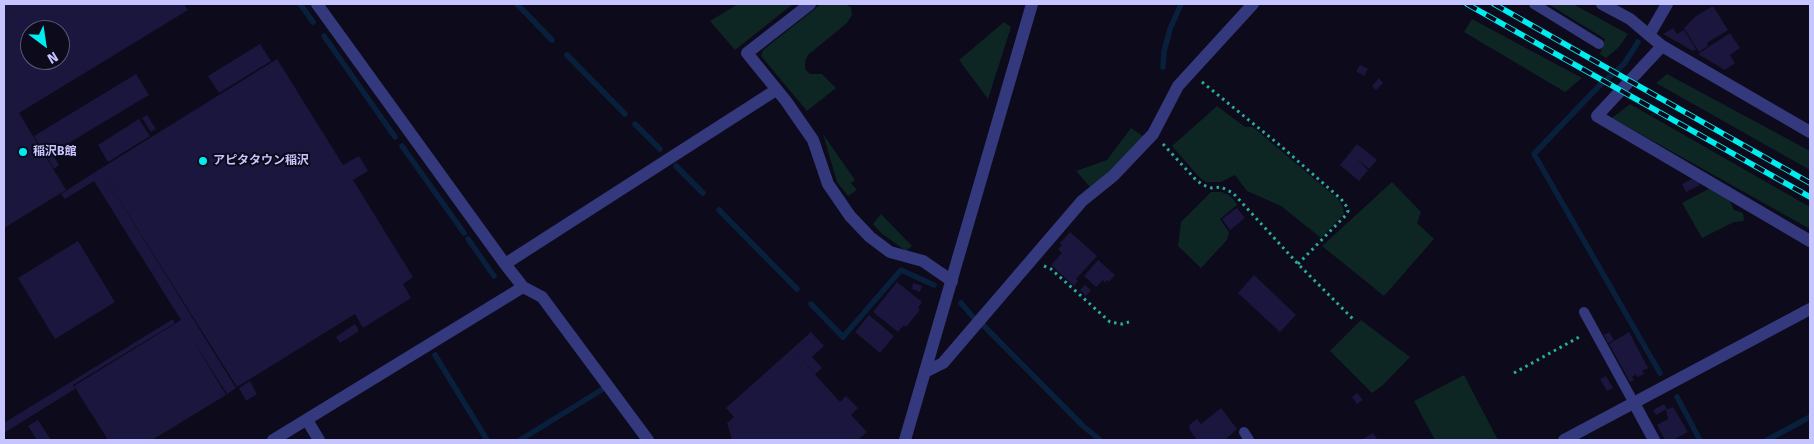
<!DOCTYPE html>
<html>
<head>
<meta charset="utf-8">
<style>
	body { margin:0 }
	#map { position:relative; width:1814px; height:444px; overflow:hidden; background:#0c0a1b; font-family:"Fira Sans",sans-serif }
	canvas { display:block }
	.frame { position:absolute; inset:0; border:5px solid #c7c5ff; pointer-events:none }
	.north { position:absolute; left:20px; top:20px; width:50px; height:50px; box-sizing:border-box; background:#0c0a1b; border:1px solid #575576; border-radius:50%; rotate:149deg; font-size:14px; font-weight:700; line-height:20px; text-align:center; color:#c7c5ff }
	.north::after { content:''; display:block; margin:auto; width:18px; height:22px; background:#00edf0; clip-path:polygon(50% 0,100% 100%,50% 72%,0 100%) }
</style>
</head>
<body>
<div id="map">
<canvas width="1814" height="444"></canvas>
<div class="frame"></div>
<div class="north">N</div>
</div>
<script>
const g = document.querySelector('canvas').getContext('2d');
g.lineJoin = 'round';
function fillPath(path, color) {
  g.fillStyle = color;
  g.fill(path, 'evenodd');
}
function toPath(rows) {
  const path = new Path2D();
  for (const r of rows) {
    path.moveTo(r[0], r[1]);
    for (let i = 2; i < r.length; i += 2) path.lineTo(r[i], r[i + 1]);
  }
  return path;
}
function trace(path, color, width, dash) {
  g.strokeStyle = color;
  g.lineWidth = width;
  g.lineCap = dash ? 'butt' : 'round';
  g.setLineDash(dash || []);
  g.stroke(path);
}
function label(font, color, halo, rows, align = 'center') {
  g.font = font + ' "Fira Sans","Noto Sans JP",sans-serif';
  g.lineWidth = 4;
  g.setLineDash([]);
  g.textBaseline = 'middle';
  g.strokeStyle = halo;
  g.fillStyle = color;
  for (const [text, x, y, turn = 0] of rows) {
    g.save();
    g.translate(x, y);
    g.rotate((+turn || 0) * Math.PI / 180);
    g.textAlign = isNaN(turn) ? turn : align;
    if (halo) g.strokeText(text, 0, 0);
    g.fillText(text, 0, 0);
    g.restore();
  }
}
fillPath(toPath([
	[738,4,793,4,735,50,710,21],
	[821,4,844,4,851,7,852,15,847,23,808,55,805,61,805,69,810,74,822,74,836,88,807,111,761,56,763,50],
	[1548,4,1573,4,1628,34,1619,47,1606,58,1600,54,1605,39],
	[1472,19,1582,78,1565,92,1464,32],
	[1004,22,1011,27,988,99,959,60],
	[1667,74,1810,151,1810,170,1656,83],
	[1630,104,1810,207,1810,229,1612,118],
	[1217,106,1245,127,1253,127,1338,199,1343,207,1344,214,1321,238,1281,206,1247,191,1235,175,1221,182,1206,182,1199,177,1172,146],
	[1131,128,1144,137,1115,168,1090,187,1076,171,1107,160],
	[823,134,855,180,851,183,857,190,848,196,837,182],
	[1392,182,1421,212,1417,223,1434,239,1384,296,1322,246],
	[1712,187,1728,197,1734,210,1743,213,1744,221,1734,222,1702,238,1682,203],
	[1211,192,1222,192,1229,195,1235,201,1237,205,1220,219,1229,232,1227,240,1201,268,1178,246,1181,222],
	[881,214,912,246,906,251,881,233,873,224],
	[1361,320,1410,357,1383,385,1372,393,1330,351],
	[1464,375,1498,440,1435,440,1414,401]
]), '#0d2523');
trace(toPath([
	[300,4,313,22],
	[517,4,552,40],
	[324,36,395,137],
	[1638,42,1624,64,1598,87,1534,154,1660,373],
	[567,55,625,114],
	[1163,67,1164,52,1170,29,1181,4],
	[635,124,660,149],
	[402,146,464,233],
	[676,166,703,193],
	[719,210,797,289],
	[468,239,494,276],
	[961,303,974,318],
	[811,304,843,337,901,270,934,285],
	[983,325,1082,425,1100,440],
	[435,355,487,440],
	[1677,397,1700,440],
	[520,440,603,389],
	[1767,440,1810,417]
]), '#09203c', 5.5);
fillPath(toPath([
	[4,4,184,4,188,10,19,113,66,190,4,228],
	[30,30,60,30,60,60,30,60],
	[1713,6,1728,30,1707,43,1708,46,1699,52,1684,28,1696,16],
	[1673,28,1677,34,1684,30,1696,49,1693,51,1663,34],
	[1730,33,1740,48,1730,55,1735,63,1725,70,1698,54],
	[260,44,271,61,219,93,208,76],
	[277,59,343,165,359,156,368,171,353,180,413,277,403,284,411,298,363,328,355,314,237,387,100,169],
	[1360,65,1368,69,1364,76,1356,71],
	[136,74,149,95,52,153,59,165,54,169,34,136],
	[1379,78,1383,83,1376,90,1372,86],
	[147,115,156,129,151,132,142,118],
	[139,119,150,136,108,162,98,145],
	[1357,144,1377,160,1369,169,1356,158,1368,170,1359,181,1340,165],
	[100,169,236,388,227,394,193,340,226,395,152,440,108,440,74,386,181,320,94,181,65,199,61,194],
	[1696,177,1700,185,1686,192,1682,184],
	[1237,208,1245,218,1230,230,1222,219],
	[1070,232,1097,256,1076,279,1078,281,1074,286,1051,265,1062,253,1058,249,1062,245,1060,243],
	[78,241,115,302,55,339,18,278],
	[1098,260,1115,275,1109,282,1107,280,1105,283,1103,280,1096,287,1084,276],
	[1254,275,1296,315,1280,332,1238,293],
	[897,282,922,302,918,308,920,310,906,327,904,325,898,332,873,312],
	[913,283,922,286,920,292,912,289],
	[1085,285,1091,290,1086,296,1080,290],
	[869,315,894,336,880,353,855,332],
	[173,319,175,323,73,385,75,389,4,433,4,423],
	[355,324,359,331,340,343,336,337],
	[811,332,824,346,812,357,822,368,815,374,792,349],
	[1609,332,1614,340,1608,343,1604,335],
	[1629,332,1648,368,1642,371,1644,374,1637,377,1636,374,1632,377,1634,380,1630,382,1609,344],
	[792,349,840,402,846,396,858,408,851,415,867,432,858,440,732,440,727,423,734,417,726,408],
	[1606,376,1613,388,1607,391,1600,379],
	[250,381,257,394,246,401,239,388],
	[1357,393,1363,400,1357,404,1352,397],
	[1664,404,1667,409,1656,415,1653,410],
	[1673,407,1688,432,1673,440,1665,440,1657,425,1668,419,1666,410],
	[1221,408,1237,429,1225,440,1197,440,1189,429,1190,428,1189,425,1197,419,1201,424],
	[38,420,51,440,37,440,28,426],
	[1373,433,1378,440,1361,440]
]), '#1b163d');
trace(toPath([
	[1202,82,1282,147,1341,199,1347,207,1348,211,1346,215,1298,264],
	[1163,144,1196,180,1203,185,1212,188,1221,187,1233,193,1298,264,1353,319],
	[1044,266,1051,269,1110,322,1122,324,1129,322],
	[1514,373,1581,336]
]), '#29ae9b', 3, [2.5, 4]);
trace(toPath([
	[1534,4,1599,44],
	[1584,312,1634,403],
	[1244,432,1249,440]
]), '#34387c', 10);
trace(toPath([
	[317,4,505,264,523,287,542,297,648,440],
	[810,4,747,53,786,101,813,140,828,184,850,216,870,237,890,252,923,261,952,281],
	[1649,35,1667,4],
	[1662,46,1597,116,1810,241],
	[505,264,776,90],
	[925,372,943,363,1082,201,1113,176,1153,134,1178,86,1253,4],
	[1634,403,1654,440],
	[307,420,319,440],
	[273,440,523,287]
]), '#34387c', 12);
trace(toPath([
	[1602,4,1630,19,1662,46,1810,132],
	[905,440,1032,4],
	[1564,440,1810,309]
]), '#34387c', 12);
const rail = toPath([
	[1467,4,1810,197],
	[1494,4,1810,183]
]);
trace(rail, '#00edf0', 5.5);
trace(rail, '#0c0a1b', 4, [11]);
for (const [x, y, r, color] of [
	[23,152,5,"#00edf0"],
	[203,161,5,"#00edf0"]
]) {
  const dot = new Path2D();
  dot.arc(x, y, r, 0, 2 * Math.PI);
  g.fillStyle = color;
  g.fill(dot);
  trace(dot, '#0c0a1b', 2);
}
label('bold 12px', '#c7c5ff', '#0c0a1b', [
	["稲沢B館",33,152],
	["アピタタウン稲沢",213,161]
], 'left');
</script>
</body>
</html>
